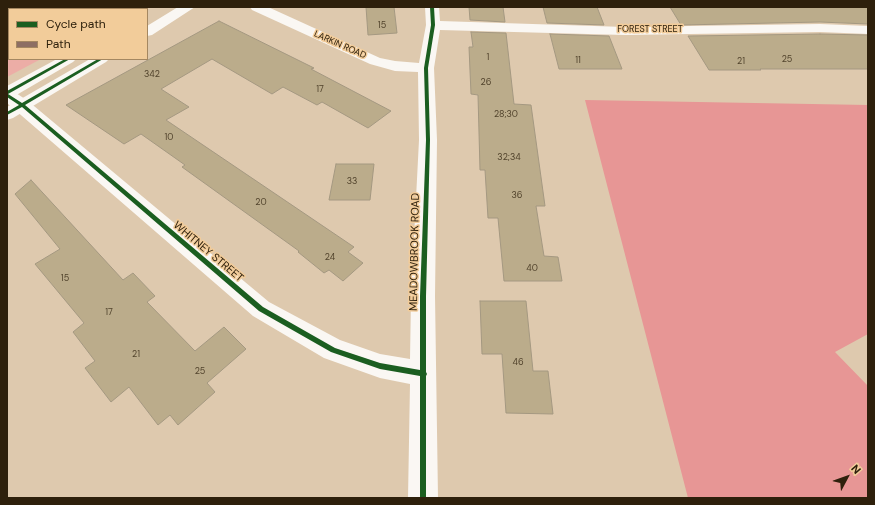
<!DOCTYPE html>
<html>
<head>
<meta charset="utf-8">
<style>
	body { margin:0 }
	#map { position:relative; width:875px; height:505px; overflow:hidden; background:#dec9ae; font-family:"DM Sans",sans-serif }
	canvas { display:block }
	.frame { position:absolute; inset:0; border:8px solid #2e200c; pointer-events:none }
	.legend { position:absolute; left:8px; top:8px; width:140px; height:52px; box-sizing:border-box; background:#f2cc9a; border:1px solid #a48761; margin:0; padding:5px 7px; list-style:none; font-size:12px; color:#2e200c }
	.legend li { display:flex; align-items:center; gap:8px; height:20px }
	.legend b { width:20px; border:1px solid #a48761 }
	.north { position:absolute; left:827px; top:457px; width:40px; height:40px; -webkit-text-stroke:3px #f2cc9a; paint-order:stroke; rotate:49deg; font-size:11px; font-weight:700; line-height:16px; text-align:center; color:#2e200c }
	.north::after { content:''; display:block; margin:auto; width:14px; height:18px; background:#2e200c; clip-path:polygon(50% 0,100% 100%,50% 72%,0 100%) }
</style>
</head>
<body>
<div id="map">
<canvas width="875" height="505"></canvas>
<div class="frame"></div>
<ul class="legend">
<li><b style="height:5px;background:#1b5e20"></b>Cycle path</li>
<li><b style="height:5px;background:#8d6e63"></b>Path</li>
</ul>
<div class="north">N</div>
</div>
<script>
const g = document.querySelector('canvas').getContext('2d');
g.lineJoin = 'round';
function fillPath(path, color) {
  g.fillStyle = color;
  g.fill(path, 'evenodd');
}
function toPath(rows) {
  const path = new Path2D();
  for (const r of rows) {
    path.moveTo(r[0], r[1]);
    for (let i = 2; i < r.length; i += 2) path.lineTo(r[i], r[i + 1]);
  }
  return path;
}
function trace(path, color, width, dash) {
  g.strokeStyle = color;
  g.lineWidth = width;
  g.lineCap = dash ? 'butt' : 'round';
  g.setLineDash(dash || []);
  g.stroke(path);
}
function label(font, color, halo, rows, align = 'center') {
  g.font = font + ' "DM Sans",sans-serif';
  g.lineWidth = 3;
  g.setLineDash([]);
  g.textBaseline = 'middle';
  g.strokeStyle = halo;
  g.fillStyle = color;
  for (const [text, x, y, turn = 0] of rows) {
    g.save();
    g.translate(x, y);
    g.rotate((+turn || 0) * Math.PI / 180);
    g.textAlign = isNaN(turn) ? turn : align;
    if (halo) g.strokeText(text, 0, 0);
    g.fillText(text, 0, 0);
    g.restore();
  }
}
fillPath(toPath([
	[7,7,135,7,131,9,9,9,9,59,41,59,7,77]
]), '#ecada6');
fillPath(toPath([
	[585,100,868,105,868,334,835,352,868,386,868,498,688,498]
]), '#e79695');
const building = toPath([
	[366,7,394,7,397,33,368,35,366,7],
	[469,7,503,7,505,22,470,20,469,7],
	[543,7,597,7,604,25,547,23,543,7],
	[670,7,868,7,868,24,820,22,681,25,670,7],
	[219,21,314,68,311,69,391,111,368,128,322,102,317,105,283,87,272,94,212,59,161,89,189,107,166,120,354,247,348,252,363,263,343,281,329,270,324,273,298,252,299,251,182,167,185,165,141,134,124,144,66,105,219,21],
	[471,32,506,33,514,104,531,105,545,206,536,206,544,256,558,257,562,281,504,281,498,218,488,218,485,170,480,170,478,95,471,94,469,47,473,47,471,32],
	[550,34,609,36,622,69,559,69,550,34],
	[820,34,868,35,868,69,760,69,761,70,709,70,688,36,820,34],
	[336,164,374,164,370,200,329,200,336,164],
	[31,180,123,280,133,273,155,296,147,302,195,351,224,327,246,349,207,383,215,392,178,425,170,415,158,425,129,387,111,402,85,368,95,361,73,332,84,323,35,264,60,249,15,194,31,180],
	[480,301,526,301,533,371,548,371,553,414,506,413,502,354,482,354,480,301]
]);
fillPath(building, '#bbac8b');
trace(building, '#a49881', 1);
fillPath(toPath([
	[250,7,268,7,380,58,395,61,419,63,426,25,425,7,439,7,440,21,625,27,820,24,868,26,868,34,820,32,625,35,440,30,434,68,437,140,435,296,438,498,408,498,410,384,380,378,324,358,253,316,7,103,7,90,13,91,28,101,269,302,340,340,380,354,410,359,411,296,419,140,418,72,395,71,370,64,252,10,250,7]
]), '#faf7f3');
fillPath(toPath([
	[178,7,195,7,152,35,147,36,147,26,178,7],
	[57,59,76,59,73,62,13,97,7,98,7,86,57,59],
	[90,59,109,59,106,62,13,118,7,120,7,107,90,59]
]), '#faf7f3');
trace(toPath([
	[68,7,70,9]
]), '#8d6e63', 3, [5.5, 3]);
fillPath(toPath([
	[430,7,434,7,435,25,428,68,430,140,426,296,426,372,427,374,426,376,426,498,420,498,420,376,380,369,331,352,259,311,22,107,7,115,7,112,19,105,7,97,7,91,65,59,70,59,8,94,22,103,98,59,103,59,25,105,263,307,335,348,380,363,420,370,420,296,426,140,424,68,431,25,430,7]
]), '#1b5e20');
label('9px', '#51432c', null, [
	["15",382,26],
	["1",488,58],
	["25",787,60],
	["11",578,61],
	["21",741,62],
	["342",152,75],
	["26",486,83],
	["17",320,90],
	["28;30",506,115],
	["10",169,138],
	["32;34",509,158],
	["33",352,182],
	["36",517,196],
	["20",261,203],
	["24",330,258],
	["40",532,269],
	["15",65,279],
	["17",109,313],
	["21",136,355],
	["46",518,363],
	["25",200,372]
]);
label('9px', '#2e200c', '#f2cc9a', [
	["FOREST STREET",650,30],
	["LARKIN ROAD",340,45,24]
]);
label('11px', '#2e200c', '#f2cc9a', [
	["WHITNEY STREET",208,252,40],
	["MEADOWBROOK ROAD",415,252,-89]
]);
</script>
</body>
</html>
